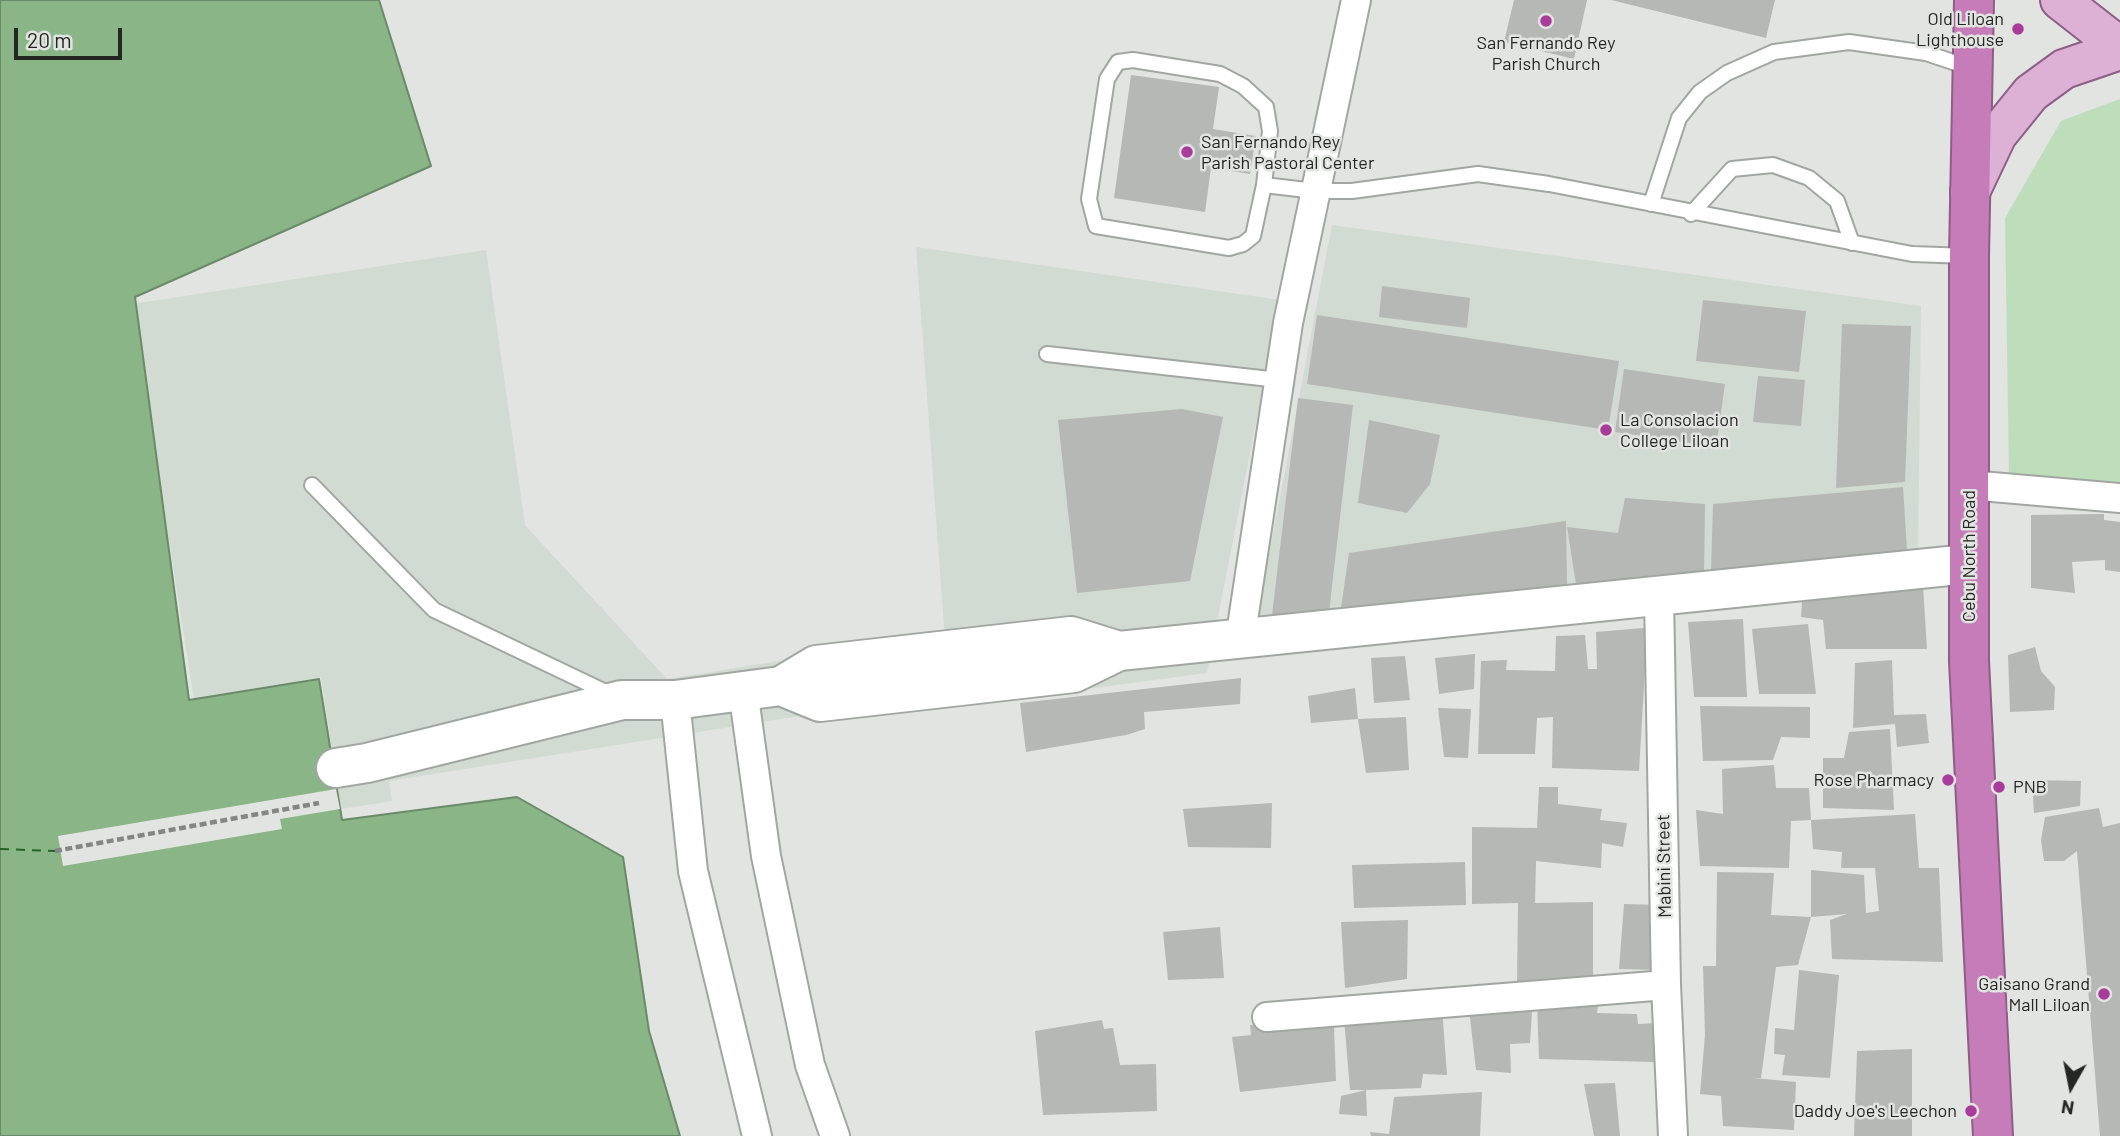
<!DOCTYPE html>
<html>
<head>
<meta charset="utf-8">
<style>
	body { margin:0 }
	#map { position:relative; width:2120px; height:1136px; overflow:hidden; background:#e1e4e0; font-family:Barlow,sans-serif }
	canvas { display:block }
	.north { position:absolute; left:2036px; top:1052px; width:70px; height:70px; -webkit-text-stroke:5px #e1e4e0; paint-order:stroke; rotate:189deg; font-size:19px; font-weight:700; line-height:28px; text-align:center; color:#242624 }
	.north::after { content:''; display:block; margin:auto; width:24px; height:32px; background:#242624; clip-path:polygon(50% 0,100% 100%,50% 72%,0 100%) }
	.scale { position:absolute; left:14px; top:28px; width:108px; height:32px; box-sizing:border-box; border:4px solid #242624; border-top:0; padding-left:9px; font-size:21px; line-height:24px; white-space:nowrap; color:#242624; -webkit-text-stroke:5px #e1e4e0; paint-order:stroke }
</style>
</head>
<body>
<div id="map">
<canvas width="2120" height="1136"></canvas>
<div class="north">N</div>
<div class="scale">20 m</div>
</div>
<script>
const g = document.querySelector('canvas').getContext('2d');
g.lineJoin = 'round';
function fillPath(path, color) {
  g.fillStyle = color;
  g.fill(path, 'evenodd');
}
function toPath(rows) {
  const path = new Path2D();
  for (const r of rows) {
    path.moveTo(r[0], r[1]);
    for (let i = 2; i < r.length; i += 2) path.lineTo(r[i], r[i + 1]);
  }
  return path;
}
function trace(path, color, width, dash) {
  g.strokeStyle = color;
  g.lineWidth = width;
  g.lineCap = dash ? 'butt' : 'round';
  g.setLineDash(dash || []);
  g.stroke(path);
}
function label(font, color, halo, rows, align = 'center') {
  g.font = font + ' Barlow,sans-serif';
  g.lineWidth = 5;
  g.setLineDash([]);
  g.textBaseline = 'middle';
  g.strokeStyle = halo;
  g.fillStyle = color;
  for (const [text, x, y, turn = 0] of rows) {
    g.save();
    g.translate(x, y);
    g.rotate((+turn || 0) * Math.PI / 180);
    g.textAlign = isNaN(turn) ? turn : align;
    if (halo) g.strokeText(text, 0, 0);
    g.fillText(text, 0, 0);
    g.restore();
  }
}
fillPath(toPath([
	[1332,225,1921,306,1918,555,1255,628],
	[916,247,1280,300,1207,673,950,707],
	[486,250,525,525,667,679,860,648,869,705,389,781,392,801,341,809,321,677,194,699,132,304]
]), '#d1dbd1');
fillPath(toPath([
	[2120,99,2120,484,2009,476,2005,218,2061,121]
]), '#bdddbb');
const water = toPath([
	[0,0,379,0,431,166,135,297,189,700,319,679,342,820,517,797,623,857,649,1031,680,1136,0,1136,0,0]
]);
fillPath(water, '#89b587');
trace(water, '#6b8a69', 2);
fillPath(toPath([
	[336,789,340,809,280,819,282,829,63,866,58,836]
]), '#e1e4e0');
trace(toPath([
	[0,849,55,851]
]), '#256327', 2, [9, 7]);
fillPath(toPath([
	[1514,0,1587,0,1574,59,1504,42],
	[1611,0,1775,0,1766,38],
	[1131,75,1219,87,1213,129,1256,136,1250,174,1211,168,1205,212,1114,198],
	[1382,286,1470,298,1467,328,1379,317],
	[1703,300,1806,311,1799,372,1696,361],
	[1317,315,1619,361,1608,430,1307,384],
	[1842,324,1911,326,1905,482,1836,488],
	[1624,369,1725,384,1716,447,1615,432],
	[1758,376,1805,380,1801,426,1753,422],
	[1298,398,1353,405,1328,621,1272,615],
	[1182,409,1223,417,1190,581,1077,593,1058,420],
	[1369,420,1440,435,1430,484,1407,513,1358,503],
	[1903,487,1907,550,1711,571,1713,504],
	[1625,498,1705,504,1704,577,1576,584,1567,527,1618,533],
	[2104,514,2104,520,2120,522,2120,572,2105,570,2105,560,2072,562,2075,593,2031,588,2031,515],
	[1566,521,1567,585,1341,608,1349,553],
	[1923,586,1927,649,1826,649,1823,620,1801,617,1802,602],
	[1743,619,1747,697,1694,697,1688,622],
	[1808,624,1816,694,1759,694,1752,629],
	[1655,627,1654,669,1645,669,1639,771,1552,768,1553,717,1537,718,1535,754,1478,754,1481,661,1507,660,1506,670,1555,671,1556,636,1585,635,1588,669,1597,669,1596,632],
	[2035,647,2041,671,2055,687,2054,710,2010,712,2008,655],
	[1475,654,1474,689,1439,694,1435,658],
	[1405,656,1410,700,1374,703,1371,658],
	[1892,660,1894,715,1926,714,1929,743,1897,747,1895,724,1853,728,1855,663],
	[1241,678,1240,704,1144,712,1145,729,1126,735,1026,752,1020,703],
	[1355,688,1358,719,1311,723,1308,696],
	[1700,706,1810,707,1810,738,1781,737,1773,760,1703,761],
	[1438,708,1471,709,1468,758,1444,757],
	[1406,717,1409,770,1366,773,1358,719],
	[1890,729,1894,810,1823,808,1823,758,1844,758,1849,732],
	[1774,765,1776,788,1809,788,1811,820,1791,821,1789,868,1700,866,1696,810,1723,814,1722,769],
	[2032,780,2081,781,2080,806,2034,813],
	[1539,787,1558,787,1558,804,1602,809,1600,820,1627,823,1623,847,1602,843,1601,868,1536,861,1535,903,1593,902,1593,985,1517,985,1518,903,1472,904,1472,827,1537,828],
	[1272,803,1271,848,1188,847,1183,809],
	[2099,808,2103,827,2120,823,2120,1136,2100,1136,2077,851,2064,861,2044,861,2041,840,2045,817],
	[1915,814,1919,868,1939,868,1943,962,1832,959,1830,920,1847,914,1811,917,1811,870,1864,875,1866,913,1879,911,1875,868,1841,868,1842,852,1813,849,1811,820],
	[1465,862,1466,905,1354,908,1352,865],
	[1717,872,1774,873,1771,915,1811,917,1798,965,1776,967,1761,1078,1754,1078,1796,1082,1794,1130,1723,1126,1721,1096,1700,1094,1705,1035,1703,966,1716,966],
	[1624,904,1659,905,1659,970,1619,969],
	[1408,920,1407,979,1345,988,1341,922],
	[1220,927,1224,978,1168,980,1163,932],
	[1799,970,1839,975,1830,1078,1782,1075,1785,1055,1774,1054,1775,1028,1794,1030],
	[1537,1002,1598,1005,1597,1013,1637,1014,1638,1024,1660,1023,1654,1062,1539,1059],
	[1442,1007,1447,1075,1423,1074,1421,1088,1366,1090,1367,1116,1339,1114,1341,1096,1366,1090,1350,1090,1344,1018],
	[1509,1007,1532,1011,1530,1043,1510,1044,1511,1073,1476,1070,1469,1009],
	[1102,1020,1104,1029,1113,1028,1120,1065,1156,1064,1157,1111,1043,1115,1035,1031],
	[1299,1020,1301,1029,1334,1027,1336,1081,1240,1092,1232,1037,1251,1035,1250,1025],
	[1912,1049,1912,1136,1854,1136,1857,1051],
	[1615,1083,1620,1136,1594,1136,1584,1084],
	[1482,1092,1480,1136,1371,1136,1370,1132,1389,1134,1394,1097]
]), '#b5b8b4');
const lane = toPath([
	[1133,60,1220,74,1243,86,1266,107,1270,131,1264,185,1253,236,1243,244,1229,248,1096,226,1089,199,1107,79,1118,62,1133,60],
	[1264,185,1315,191,1352,191,1478,174,1549,184,1912,254,1968,256],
	[1651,204,1679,118,1700,92,1727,73,1774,52,1849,42,1926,53,1971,68],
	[1691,214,1732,169,1773,165,1809,178,1837,201,1852,243],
	[1047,354,1279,380],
	[312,485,434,610,612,695]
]);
const street = toPath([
	[1969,485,2120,498],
	[1659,596,1666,985,1673,1136],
	[1240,640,1288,323,1356,0],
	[743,690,766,856,810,1065,835,1136],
	[675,700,693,871,757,1136],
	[1267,1017,1666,985]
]);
const secondary = toPath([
	[781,686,820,702,1074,673,1119,651,1968,564],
	[336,768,367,763,622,700,675,700,781,686,816,665,1071,636,1119,651]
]);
const primary = toPath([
	[2060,0,2120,47],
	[1970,192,1997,135,2031,93,2064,69,2120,50]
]);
const highway = toPath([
	[1974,0,1969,256,1969,661,1993,1136]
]);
trace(lane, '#a2a6a2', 18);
trace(street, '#a2a6a2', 32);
trace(secondary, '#a2a6a2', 42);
trace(primary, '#8e5e86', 42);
trace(highway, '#8e5e86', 42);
trace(toPath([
	[55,851,319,803]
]), '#838683', 4.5, [7, 3.5]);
trace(lane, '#fff', 14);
trace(street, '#fff', 28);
trace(secondary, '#fff', 38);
trace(primary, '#ddb0d6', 38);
trace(highway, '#c77cba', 38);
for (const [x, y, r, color] of [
	[1546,21,7,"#a93b9b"],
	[2018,29,7,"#a93b9b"],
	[1187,152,7,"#a93b9b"],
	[1606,430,7,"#a93b9b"],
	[1948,780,7,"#a93b9b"],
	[1999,787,7,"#a93b9b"],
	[2104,994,7,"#a93b9b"],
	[1971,1111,7,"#a93b9b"]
]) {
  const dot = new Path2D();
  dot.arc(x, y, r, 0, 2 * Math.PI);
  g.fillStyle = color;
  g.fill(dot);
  trace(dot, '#e1e4e0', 2.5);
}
label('18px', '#242624', '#e1e4e0', [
	["Old Liloan",2004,19],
	["Lighthouse",2004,40],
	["San Fernando Rey",1546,43,"center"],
	["Parish Church",1546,64,"center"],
	["San Fernando Rey",1201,142,"left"],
	["Parish Pastoral Center",1201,163,"left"],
	["La Consolacion",1620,420,"left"],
	["College Liloan",1620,441,"left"],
	["Rose Pharmacy",1934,780],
	["PNB",2013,787,"left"],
	["Gaisano Grand",2090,984],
	["Mall Liloan",2090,1005],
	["Daddy Joe's Leechon",1957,1111]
], 'right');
label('18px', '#242624', '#e1e4e0', [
	["Cebu North Road",1969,556,-90],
	["Mabini Street",1664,866,-91]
]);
</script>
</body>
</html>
